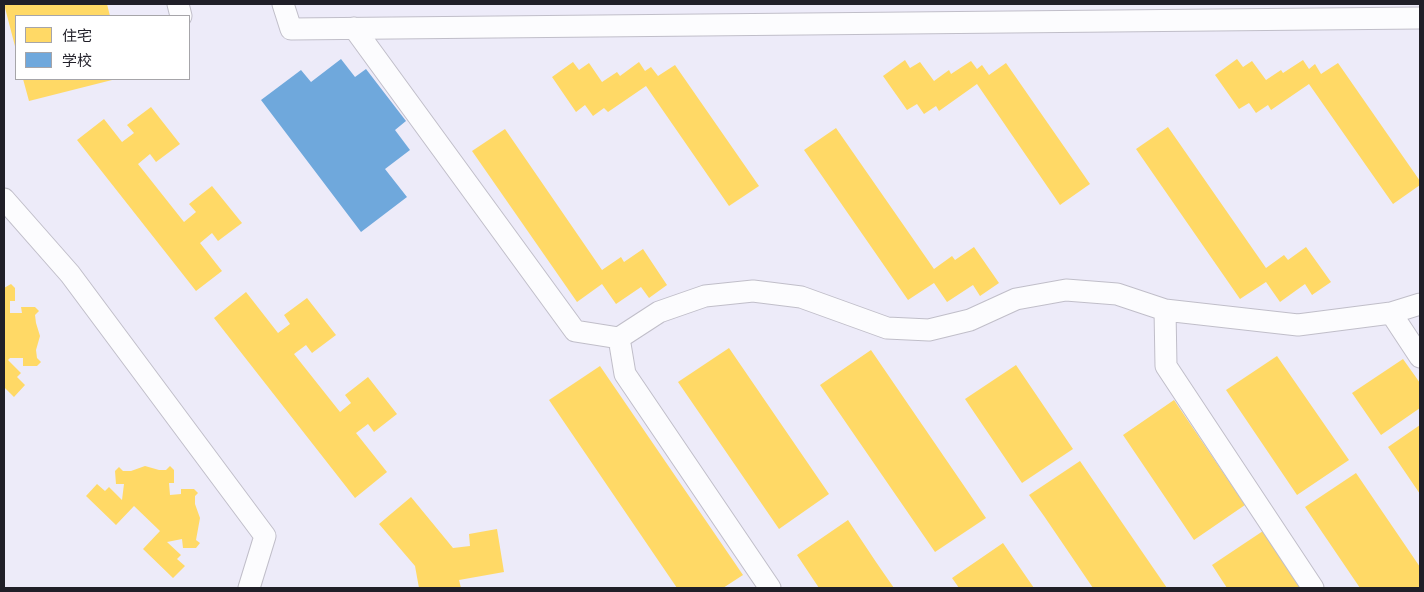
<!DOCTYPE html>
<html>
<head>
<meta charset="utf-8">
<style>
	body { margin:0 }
	#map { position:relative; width:1424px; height:592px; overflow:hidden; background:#edebf9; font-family:Roboto,"Noto Sans SC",sans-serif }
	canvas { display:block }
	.frame { position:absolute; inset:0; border:5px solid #201f28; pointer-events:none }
	.legend { position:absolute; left:15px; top:15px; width:175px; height:65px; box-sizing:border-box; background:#fff; border:1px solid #a6a5a9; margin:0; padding:6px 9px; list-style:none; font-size:15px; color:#201f28 }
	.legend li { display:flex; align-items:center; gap:10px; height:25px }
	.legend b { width:25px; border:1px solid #a6a5a9 }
</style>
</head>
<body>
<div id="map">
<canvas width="1424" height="592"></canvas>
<div class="frame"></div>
<ul class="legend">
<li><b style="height:14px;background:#ffd966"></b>住宅</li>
<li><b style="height:14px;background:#6fa8dc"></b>学校</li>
</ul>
</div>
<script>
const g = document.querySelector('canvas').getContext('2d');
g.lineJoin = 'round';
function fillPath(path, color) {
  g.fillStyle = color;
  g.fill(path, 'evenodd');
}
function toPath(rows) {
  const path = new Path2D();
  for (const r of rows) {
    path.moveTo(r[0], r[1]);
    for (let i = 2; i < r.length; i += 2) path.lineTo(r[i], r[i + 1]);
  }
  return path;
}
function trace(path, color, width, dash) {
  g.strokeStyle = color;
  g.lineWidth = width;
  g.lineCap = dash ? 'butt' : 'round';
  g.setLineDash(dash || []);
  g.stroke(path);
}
fillPath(toPath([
	[4,4,107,4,110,16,16,16,16,50],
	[1237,59,1243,67,1252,61,1266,80,1281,70,1283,73,1303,60,1309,69,1315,64,1321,74,1338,63,1420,181,1420,185,1393,204,1309,84,1271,110,1268,105,1256,113,1249,103,1239,109,1215,75],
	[905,60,910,68,920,62,934,81,949,70,951,74,971,61,977,69,982,65,989,75,1006,63,1090,184,1060,205,977,84,939,111,936,106,924,114,917,104,907,110,883,76],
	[573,62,579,70,589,63,602,82,617,72,620,76,639,62,645,71,651,67,658,76,675,65,759,186,729,206,646,86,608,112,604,108,593,116,585,105,576,112,552,77],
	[23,79,116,79,29,101],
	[151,107,180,144,156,162,150,154,138,164,184,222,196,212,189,204,212,186,242,223,218,241,212,233,200,243,222,271,196,291,77,140,104,119,122,142,134,133,127,125],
	[1168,127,1266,268,1284,255,1288,260,1306,247,1331,282,1312,295,1305,284,1280,302,1266,282,1240,299,1136,149],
	[836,128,934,269,952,256,955,260,974,247,999,283,980,296,973,285,947,302,934,283,908,300,804,150],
	[505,129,602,270,621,257,624,262,643,249,667,285,649,298,641,287,616,304,602,284,577,302,472,151],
	[11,284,15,288,15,301,10,301,10,313,22,313,21,307,35,307,39,311,35,315,36,323,40,336,36,350,37,358,41,362,37,366,23,366,23,358,10,358,8,360,21,373,17,377,25,385,14,397,4,387,4,288],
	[246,292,278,333,290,324,284,315,307,298,336,335,312,353,306,345,294,354,340,412,351,403,345,395,368,377,397,414,374,432,368,424,356,433,387,472,355,498,214,318],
	[729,348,829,494,779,529,678,382],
	[871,350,986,518,935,552,820,385],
	[1277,356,1349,460,1297,495,1226,390],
	[1403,359,1420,383,1420,408,1381,435,1352,393],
	[1016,365,1073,449,1022,483,965,399],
	[600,366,743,575,723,588,677,588,549,400],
	[1174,400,1245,505,1194,540,1123,435],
	[1420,425,1420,494,1388,447],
	[1080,461,1123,524,1167,588,1093,588,1044,516,1029,495],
	[145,466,159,470,166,470,170,466,174,470,174,483,169,483,170,495,181,494,181,489,194,489,198,493,195,496,195,504,200,518,196,540,200,543,196,548,183,548,182,539,167,542,181,555,177,559,185,566,173,578,143,549,160,531,134,506,116,525,86,496,97,484,105,491,109,487,122,500,124,484,116,484,115,471,119,467,123,471,131,471],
	[1356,473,1420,567,1420,588,1360,588,1305,507],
	[411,497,453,548,470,546,469,534,497,529,504,572,459,580,461,588,419,588,415,566,379,524],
	[848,520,876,562,894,588,819,588,797,555],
	[1263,531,1302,588,1227,588,1212,565],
	[1003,543,1034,588,959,588,952,578]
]), '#ffd966');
fillPath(toPath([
	[341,59,355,77,366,69,406,121,395,130,410,150,385,169,407,197,361,232,261,100,301,70,311,82]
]), '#6fa8dc');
const minor = toPath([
	[178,4,181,16],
	[283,4,291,29,1420,18],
	[354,28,575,331,619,338,659,312,705,296,753,291,801,297,887,328,929,330,970,320,1016,299,1066,290,1117,294,1165,310,1298,325,1391,313,1420,304],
	[4,199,70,274,265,536,249,588],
	[1165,310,1166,366,1313,588],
	[1391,313,1420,357],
	[619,338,625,374,770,588]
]);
trace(minor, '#c0bec9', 23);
trace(minor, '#fcfcfe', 21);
</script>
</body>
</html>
